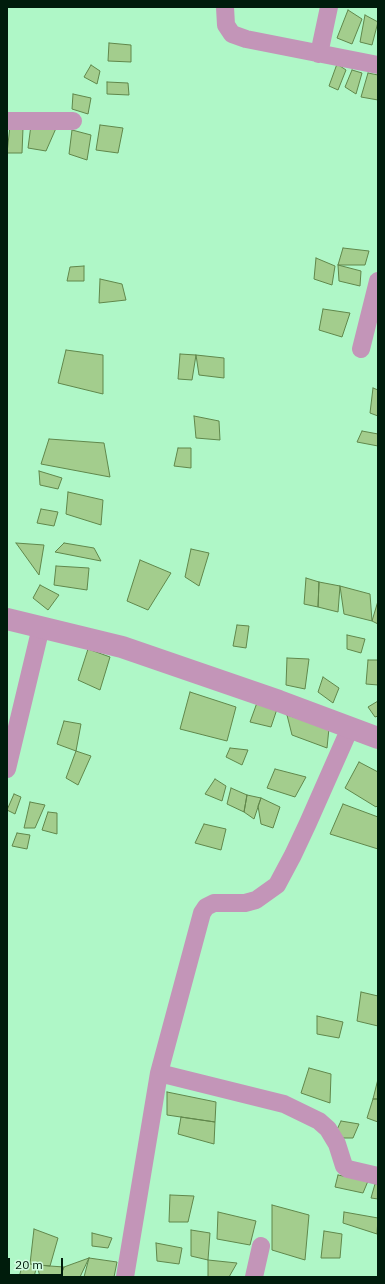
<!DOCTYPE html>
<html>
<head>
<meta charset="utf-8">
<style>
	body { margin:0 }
	#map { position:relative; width:385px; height:1284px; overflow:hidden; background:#aff7c7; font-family:"IBM Plex Sans",sans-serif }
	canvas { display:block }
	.frame { position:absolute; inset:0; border:8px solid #001c0c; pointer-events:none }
	.scale { position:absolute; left:8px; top:1258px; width:55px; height:18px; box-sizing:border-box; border:2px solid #001c0c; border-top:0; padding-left:5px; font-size:12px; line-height:14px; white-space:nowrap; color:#001c0c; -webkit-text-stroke:3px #d2fce0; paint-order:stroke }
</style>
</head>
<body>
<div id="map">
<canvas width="385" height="1284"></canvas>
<div class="frame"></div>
<div class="scale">20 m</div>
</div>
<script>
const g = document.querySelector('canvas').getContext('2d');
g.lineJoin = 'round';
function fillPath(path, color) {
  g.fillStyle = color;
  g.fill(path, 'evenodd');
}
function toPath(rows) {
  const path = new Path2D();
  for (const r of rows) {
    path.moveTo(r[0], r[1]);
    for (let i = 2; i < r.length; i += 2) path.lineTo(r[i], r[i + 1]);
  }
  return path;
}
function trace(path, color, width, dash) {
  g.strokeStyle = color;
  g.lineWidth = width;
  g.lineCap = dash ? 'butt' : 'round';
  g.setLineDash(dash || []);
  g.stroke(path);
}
const building = toPath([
	[348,10,362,19,352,44,337,38,348,10],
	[365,15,378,22,372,45,360,42,365,15],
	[109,43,131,45,131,62,108,61,109,43],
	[337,64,346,70,338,90,329,86,337,64],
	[91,65,100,71,97,84,84,77,91,65],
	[352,70,362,73,356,94,345,87,352,70],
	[368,73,378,75,378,100,361,97,368,73],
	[107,82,128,83,129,95,107,94,107,82],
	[73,94,91,98,88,114,72,109,73,94],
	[31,125,57,126,46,151,28,148,31,125],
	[100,125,123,128,118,153,96,150,100,125],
	[10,126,23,128,22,153,7,153,10,126],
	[72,130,91,135,87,160,69,154,72,130],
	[343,248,369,251,365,265,338,265,343,248],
	[316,258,335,266,332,285,314,279,316,258],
	[338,265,361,271,360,286,339,281,338,265],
	[84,266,84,281,67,281,70,267,84,266],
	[100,279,122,284,126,300,99,303,100,279],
	[323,309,350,313,342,337,319,330,323,309],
	[66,350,103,355,103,394,58,383,66,350],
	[180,354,196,355,192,380,178,379,180,354],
	[196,355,224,358,224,378,199,375,196,355],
	[373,388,378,390,378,416,370,413,373,388],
	[194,416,219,421,220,440,196,438,194,416],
	[362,431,378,434,378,446,357,442,362,431],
	[49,439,104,443,110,477,41,464,49,439],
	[178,448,191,448,191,468,174,466,178,448],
	[39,471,62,478,58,489,40,485,39,471],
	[68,492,103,500,101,525,66,514,68,492],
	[41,509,58,512,54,526,37,523,41,509],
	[16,543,44,545,39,575,16,543],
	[64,543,94,548,101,561,55,552,64,543],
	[191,549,209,553,199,586,185,577,191,549],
	[140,560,171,573,148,610,127,601,140,560],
	[56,566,89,568,87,590,54,585,56,566],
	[306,578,319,582,318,607,304,604,306,578],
	[319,582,340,586,338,612,318,607,319,582],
	[40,585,59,595,48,610,33,598,40,585],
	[340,586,370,594,372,621,344,614,340,586],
	[378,601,378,624,372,621,378,601],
	[237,625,249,626,246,648,233,646,237,625],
	[347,635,365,639,361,653,347,649,347,635],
	[88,649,110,657,100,690,78,680,88,649],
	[287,658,309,659,305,689,286,685,287,658],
	[368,660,378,660,378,685,366,684,368,660],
	[323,677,339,688,333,703,318,692,323,677],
	[190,692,236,707,227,741,180,729,190,692],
	[258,700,277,709,271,727,250,722,258,700],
	[378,701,378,716,375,717,368,707,378,701],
	[287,715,329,728,327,748,292,735,287,715],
	[64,721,81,724,76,751,57,744,64,721],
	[230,748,248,750,242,765,226,757,230,748],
	[76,751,91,756,78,785,66,778,76,751],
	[359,762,378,772,378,805,376,807,345,788,359,762],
	[275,769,306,777,295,797,267,788,275,769],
	[215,779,226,786,222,801,205,794,215,779],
	[231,788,247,795,244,812,227,804,231,788],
	[14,794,21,797,15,814,7,810,14,794],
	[247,795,261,798,254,819,244,812,247,795],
	[261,798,280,807,273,828,261,824,258,806,261,798],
	[30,802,45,805,35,828,24,828,30,802],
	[343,804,378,817,378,849,330,834,343,804],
	[48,812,57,813,57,834,42,830,48,812],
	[204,824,226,829,221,850,195,843,204,824],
	[17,833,30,835,27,849,12,846,17,833],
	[361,992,378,996,378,1026,357,1021,361,992],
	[317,1016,343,1022,339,1038,317,1034,317,1016],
	[309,1068,331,1074,330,1103,301,1093,309,1068],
	[378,1079,378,1099,373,1099,378,1079],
	[167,1092,216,1102,215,1122,167,1115,167,1092],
	[373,1099,378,1099,378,1122,367,1118,373,1099],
	[181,1117,215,1122,214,1144,178,1134,181,1117],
	[341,1121,359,1124,353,1138,333,1138,341,1121],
	[338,1175,368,1181,363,1193,335,1187,338,1175],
	[375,1184,378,1184,378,1199,371,1198,375,1184],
	[170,1195,194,1196,188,1222,169,1222,170,1195],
	[272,1205,309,1215,305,1260,272,1250,272,1205],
	[218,1212,256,1221,250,1245,217,1239,218,1212],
	[344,1212,378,1218,377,1234,343,1223,344,1212],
	[34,1229,58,1238,50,1266,30,1264,34,1229],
	[191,1230,210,1233,208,1260,191,1256,191,1230],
	[324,1231,342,1234,340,1258,321,1258,324,1231],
	[92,1233,112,1238,108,1248,92,1246,92,1233],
	[156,1243,182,1248,179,1264,157,1261,156,1243],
	[89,1258,117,1262,114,1277,84,1277,89,1258],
	[89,1258,80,1277,60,1277,64,1267,89,1258],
	[208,1260,237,1263,229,1277,208,1277,208,1260],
	[23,1263,37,1265,34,1277,19,1277,23,1263],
	[37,1265,50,1266,64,1267,60,1277,40,1277,37,1265]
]);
fillPath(building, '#a3cd8d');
trace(building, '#60874b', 1);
trace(toPath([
	[225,7,226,25,232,34,246,39,378,65],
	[319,54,329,7],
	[7,121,73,121],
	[361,349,378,281],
	[7,769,41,627],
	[159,1073,284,1104,319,1121,328,1129,337,1144,344,1166,348,1169,378,1176],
	[125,1277,159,1073,202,913,206,907,214,903,245,903,256,900,277,885,293,855,308,823,350,728],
	[254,1277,261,1246]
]), '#c395b8', 18);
trace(toPath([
	[7,619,122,647,279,701,378,738]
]), '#c395b8', 22);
</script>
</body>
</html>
